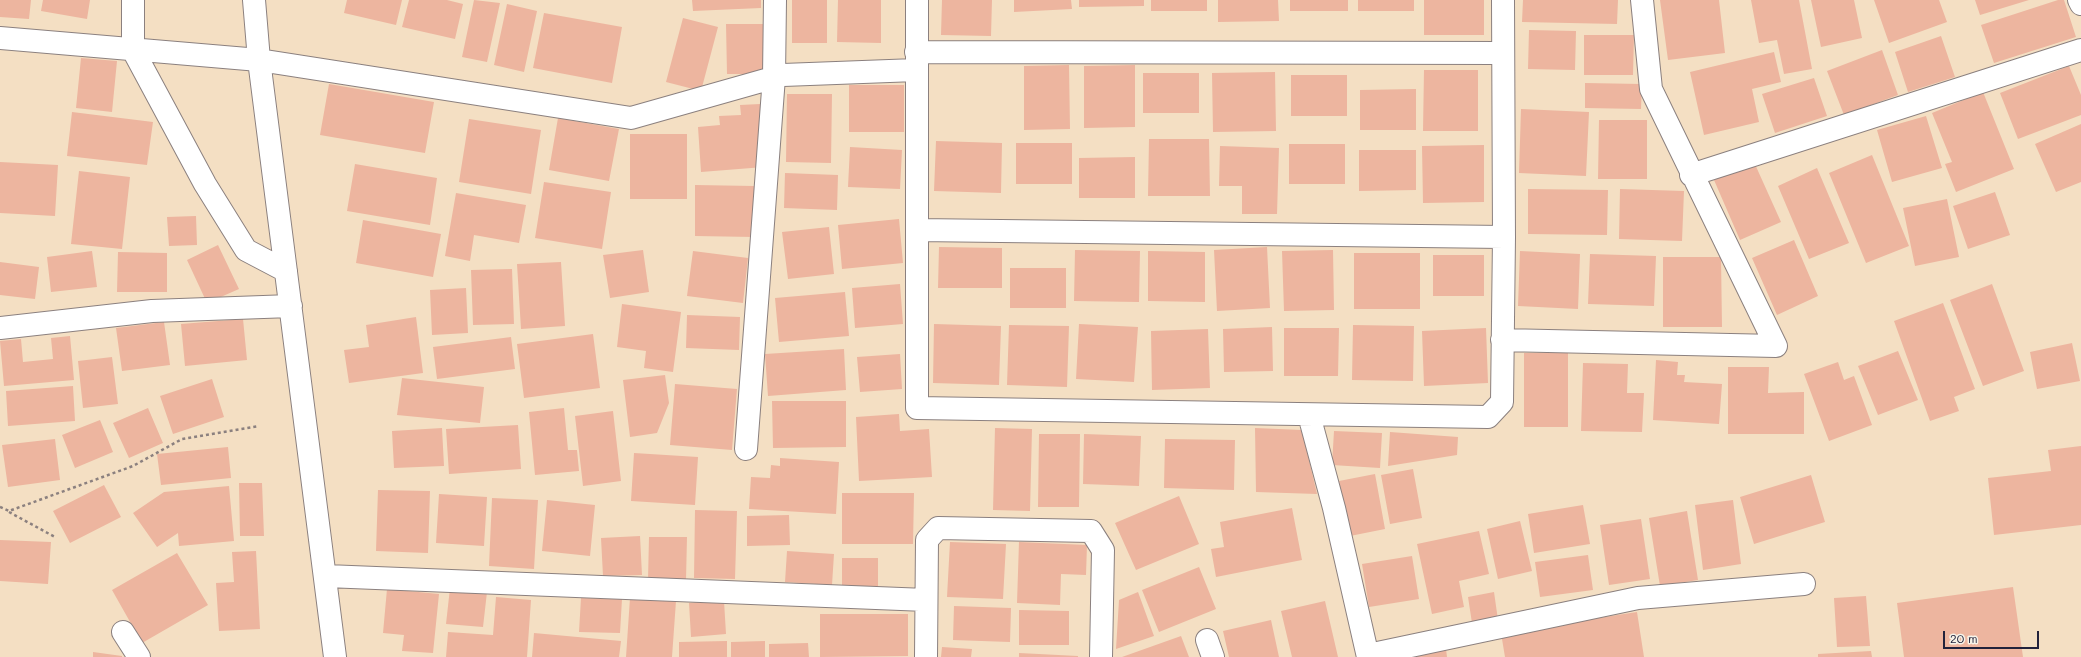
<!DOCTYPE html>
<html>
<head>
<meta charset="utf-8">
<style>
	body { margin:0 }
	#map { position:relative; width:2081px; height:657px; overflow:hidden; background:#f4dfc3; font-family:Mali,sans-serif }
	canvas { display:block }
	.scale { position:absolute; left:1943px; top:631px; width:96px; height:18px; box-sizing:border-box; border:2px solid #22223b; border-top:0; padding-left:5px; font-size:12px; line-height:14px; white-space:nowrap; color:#22223b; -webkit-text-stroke:3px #f7f3e8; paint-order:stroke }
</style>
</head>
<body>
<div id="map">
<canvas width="2081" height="657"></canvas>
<div class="scale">20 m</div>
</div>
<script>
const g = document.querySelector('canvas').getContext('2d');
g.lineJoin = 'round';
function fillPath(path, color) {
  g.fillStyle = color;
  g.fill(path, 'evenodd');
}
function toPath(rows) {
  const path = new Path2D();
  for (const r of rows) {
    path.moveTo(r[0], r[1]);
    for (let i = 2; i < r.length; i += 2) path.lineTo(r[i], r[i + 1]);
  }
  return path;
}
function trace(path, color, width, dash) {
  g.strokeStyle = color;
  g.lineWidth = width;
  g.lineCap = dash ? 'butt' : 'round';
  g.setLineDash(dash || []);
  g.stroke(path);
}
fillPath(toPath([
	[0,0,31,0,29,19,0,17],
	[43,0,90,0,87,19,41,11],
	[347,0,402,0,396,25,344,13],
	[409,0,447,0,463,4,455,39,402,27],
	[474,0,500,3,487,62,462,57],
	[692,0,761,0,761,8,693,11],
	[792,0,827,0,827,43,792,43],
	[838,0,881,0,881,43,837,42],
	[942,0,992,0,991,36,941,35],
	[1014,0,1071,0,1072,9,1014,12],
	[1079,0,1144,0,1144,6,1079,7],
	[1151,0,1207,0,1207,11,1151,11],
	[1218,0,1278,0,1279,21,1218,22],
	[1290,0,1348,0,1348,11,1290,11],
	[1358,0,1414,0,1414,11,1358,11],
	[1424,0,1484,0,1484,35,1424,35],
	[1523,0,1618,0,1617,24,1522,22],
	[1660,0,1719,0,1725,53,1668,60],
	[1751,0,1799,0,1812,69,1784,74,1777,40,1759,43],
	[1811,0,1854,0,1862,38,1821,47],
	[1874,0,1939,0,1947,22,1889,43],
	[1975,0,2029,0,1980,15],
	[2058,0,2064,0,2076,37,1994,63,1981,25],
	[507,4,537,11,524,72,494,65],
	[544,13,622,27,612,83,533,68],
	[683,18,718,27,701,91,666,82],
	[726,24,764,24,764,74,727,74],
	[1529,30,1576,31,1575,70,1528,69],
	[1584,35,1634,35,1633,75,1584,75],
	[1941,36,1955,77,1908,92,1895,52],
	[1882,50,1898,95,1844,115,1827,71],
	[1774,52,1781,82,1752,89,1759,122,1704,135,1690,72],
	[81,58,117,61,112,112,76,108],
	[1069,65,1070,129,1024,130,1024,66],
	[1135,65,1135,127,1084,128,1084,66],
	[2069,66,2081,95,2081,115,2018,139,2000,93],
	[1424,70,1478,70,1478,131,1423,131],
	[1275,72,1276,131,1213,132,1212,73],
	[1143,73,1199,73,1199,113,1143,113],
	[1291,75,1347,75,1347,116,1291,116],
	[1814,78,1827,116,1775,133,1762,94],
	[1585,83,1642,84,1641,109,1585,108],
	[329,84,434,102,425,153,320,135],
	[849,85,904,85,904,132,849,132],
	[1416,89,1416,130,1360,130,1360,90],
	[1983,92,2014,169,1956,192,1945,164,1952,162,1932,113],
	[787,94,832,94,831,163,786,162],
	[760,104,764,167,701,172,698,127,720,125,719,116,741,115,740,105],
	[1521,109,1589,112,1586,176,1519,173],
	[72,112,153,122,147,165,67,156],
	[1926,116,1942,168,1892,182,1877,130],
	[558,118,619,129,609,181,549,170],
	[469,119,541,130,531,194,459,182],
	[1599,120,1647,120,1647,179,1598,179],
	[2081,124,2081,182,2056,192,2035,144],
	[630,134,687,134,687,199,630,199],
	[1149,139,1209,139,1210,196,1148,196],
	[936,141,1002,143,1001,193,934,191],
	[1016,143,1072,143,1072,184,1016,184],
	[1289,144,1345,144,1345,184,1289,184],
	[1484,145,1484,202,1423,203,1422,146],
	[1220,146,1279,148,1277,214,1242,214,1242,186,1219,186],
	[850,147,902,150,900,189,848,187],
	[1359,150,1416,150,1416,190,1359,191],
	[1872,155,1909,246,1866,263,1829,173],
	[1135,157,1135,198,1079,198,1079,158],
	[0,162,58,165,55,216,0,213],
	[1754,162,1781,222,1740,240,1714,180],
	[355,164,437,178,430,225,347,211],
	[1817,168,1849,243,1809,259,1778,186],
	[79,171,130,177,122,249,71,244],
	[785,173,838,175,837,210,784,208],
	[544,182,611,192,602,249,535,238],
	[695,185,754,186,754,237,695,236],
	[1528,189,1608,190,1607,235,1528,234],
	[1620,189,1684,191,1682,241,1619,239],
	[1995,192,2010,235,1968,249,1953,206],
	[456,193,526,205,519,243,474,235,470,261,445,256],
	[1947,199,1959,257,1915,266,1903,208],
	[196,216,197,245,169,246,167,217],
	[899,219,903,263,842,269,838,225],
	[363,220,441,234,433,277,356,263],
	[829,227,834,274,788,279,782,232],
	[1794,240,1818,296,1777,315,1752,258],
	[218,245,239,289,207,303,187,260],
	[939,247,1002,248,1002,288,938,288],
	[1267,247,1270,308,1217,311,1214,250],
	[643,250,649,292,610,298,603,255],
	[1075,250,1140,251,1139,302,1074,301],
	[1333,250,1334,310,1284,311,1282,251],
	[92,251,97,287,51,292,47,257],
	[693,251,748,258,743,303,687,296],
	[1148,251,1205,252,1205,302,1148,301],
	[1520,251,1580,254,1578,309,1518,306],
	[118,252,167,253,167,292,117,292],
	[1354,253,1420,253,1420,309,1354,309],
	[1590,254,1656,256,1654,306,1588,304],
	[1433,255,1484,255,1484,296,1433,296],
	[1663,257,1721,257,1722,327,1663,327],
	[0,262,39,267,35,299,0,295],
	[561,262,565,326,521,329,517,264],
	[1010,268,1066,268,1066,308,1010,308],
	[512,269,514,324,473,325,471,270],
	[900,284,903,324,855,328,852,288],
	[1992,284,2024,371,1983,386,1950,300],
	[466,288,468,333,432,335,430,290],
	[845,292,849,336,779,342,775,298],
	[1943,303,1975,389,1954,397,1959,411,1930,421,1894,321],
	[622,304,681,312,673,372,644,368,646,351,617,347],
	[687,315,740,317,739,350,686,348],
	[416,317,423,373,349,383,344,350,369,347,366,325],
	[243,319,247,360,185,366,181,324],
	[164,322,170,365,122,371,116,328],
	[934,324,1001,326,999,385,933,383],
	[1079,324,1138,327,1134,382,1076,379],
	[1009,325,1069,326,1067,387,1007,385],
	[1353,325,1414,326,1413,381,1352,380],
	[1272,327,1273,371,1224,372,1223,329],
	[1284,328,1339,328,1338,376,1284,376],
	[1486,328,1488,383,1424,386,1422,331],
	[1208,329,1210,388,1152,390,1151,331],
	[593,334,600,388,524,398,517,344],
	[70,336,74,380,4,386,0,341,21,339,23,362,53,359,51,338],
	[511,337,515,369,437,379,433,347],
	[2072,343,2080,381,2037,389,2030,352],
	[844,349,846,390,768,396,765,354],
	[1898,351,1918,400,1878,415,1858,366],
	[1524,353,1568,353,1568,427,1524,427],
	[900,354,902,389,860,392,857,357],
	[112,357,118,404,83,408,78,361],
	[1656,360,1678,362,1677,375,1685,375,1684,382,1722,384,1719,424,1653,420],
	[1838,362,1844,380,1854,376,1872,425,1829,441,1804,374],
	[1583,363,1628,364,1627,393,1644,393,1642,432,1581,431],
	[1728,367,1769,367,1768,393,1804,392,1804,434,1728,434],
	[665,375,669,403,657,433,630,437,623,380],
	[402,378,484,387,480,423,397,415],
	[212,379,224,417,173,434,160,396],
	[675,384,737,389,732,450,670,445],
	[73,386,75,421,8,426,6,391],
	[772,401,846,401,846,447,773,448],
	[148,408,163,443,129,458,113,423],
	[564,408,568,450,577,450,579,471,535,475,529,412],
	[613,411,621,481,583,486,575,416],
	[899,414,900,431,929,429,932,477,859,481,856,417],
	[100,420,113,452,75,468,62,435],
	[518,425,521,469,449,474,446,429],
	[442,428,444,466,394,468,392,431],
	[995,428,1032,429,1030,511,993,510],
	[1255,428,1302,430,1317,494,1256,492],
	[1334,431,1382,433,1380,468,1332,465],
	[1390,432,1458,437,1457,455,1388,466],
	[1039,434,1080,434,1079,507,1038,507],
	[1084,434,1141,436,1139,486,1083,484],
	[55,439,60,480,8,487,2,445],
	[1165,439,1235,440,1234,490,1164,488],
	[2081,446,2081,525,1994,535,1988,478,2051,471,2048,450],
	[228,447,231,478,161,485,157,454],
	[634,453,698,457,695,505,631,501],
	[780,458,839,462,836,514,749,509,751,477,770,478,771,465,780,466],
	[1413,469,1422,518,1390,524,1381,475],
	[1375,474,1385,529,1350,536,1339,481],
	[1811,475,1825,522,1754,544,1740,497],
	[239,483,262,483,264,536,240,536],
	[104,485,121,517,70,543,53,511],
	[229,486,234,541,179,546,178,533,157,547,133,513,164,492],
	[378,490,430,491,428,553,376,551],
	[842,493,914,493,913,544,842,544],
	[439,494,487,497,484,546,436,543],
	[1179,496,1199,544,1136,570,1115,523],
	[492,498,538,500,534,569,489,566],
	[547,500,595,505,590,556,542,551],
	[1733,500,1741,564,1703,570,1695,505],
	[1583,505,1590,544,1534,553,1528,514],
	[1292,508,1302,560,1216,577,1211,549,1224,547,1220,522],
	[695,510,737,511,735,579,694,578],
	[1687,511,1698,580,1660,586,1649,518],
	[789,515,790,545,747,546,747,516],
	[1641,519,1650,579,1609,585,1600,525],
	[1520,521,1532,571,1498,579,1487,529],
	[1479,531,1489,574,1459,581,1464,607,1432,614,1417,544],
	[640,536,642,575,603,576,601,538],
	[649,537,687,537,686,580,648,580],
	[0,540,51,542,48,584,0,581],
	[950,542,1006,544,1003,599,947,597],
	[1019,542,1087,545,1086,575,1061,574,1060,605,1017,603],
	[256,551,260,629,219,631,216,583,234,582,232,552],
	[787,551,834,554,832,585,785,582],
	[177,553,208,605,142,643,112,590],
	[1588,555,1593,590,1540,597,1535,562],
	[1412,556,1419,599,1369,607,1362,564],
	[842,558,878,558,878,588,842,588],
	[1199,567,1216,609,1159,632,1142,590],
	[2013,587,2023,657,1904,657,1897,603],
	[450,588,487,592,483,627,446,624],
	[387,589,439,594,433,653,402,651,404,635,383,633],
	[1138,592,1154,636,1116,649,1119,600],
	[1494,592,1498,620,1472,623,1468,597],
	[1866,596,1870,646,1837,647,1834,598],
	[496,597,531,600,527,657,446,657,448,632,493,635],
	[581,598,622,599,620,633,579,632],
	[630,598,676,601,672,657,626,657],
	[724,601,726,634,691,637,689,603],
	[1325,601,1338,657,1292,657,1281,611],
	[954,606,1011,608,1010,642,953,640],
	[1019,610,1069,611,1069,645,1019,645],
	[1637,612,1644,657,1505,657,1501,633],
	[820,614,908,614,908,656,820,657],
	[1271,620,1279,657,1229,657,1223,631],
	[534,633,621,641,619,657,532,657],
	[1181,636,1189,657,1122,657],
	[727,641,727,657,679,657,679,642],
	[765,641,765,657,731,657,731,642],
	[808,643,809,657,769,657,769,644],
	[942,647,972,649,971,657,941,657],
	[1446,649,1447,657,1403,657],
	[1871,651,1872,657,1818,657,1818,654],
	[93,652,122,656,122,657,93,657],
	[1019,653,1078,656,1078,657,1019,657]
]), '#edb59f');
const minor = toPath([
	[133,0,133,50,205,184,246,250,286,271],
	[254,0,259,60,335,657],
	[917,0,917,408,1488,417,1502,402,1504,237,1503,0],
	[2079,0,2081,4],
	[0,38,259,60,631,118,783,75,916,70],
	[916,52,1503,53],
	[1691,175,2081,50],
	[917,230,1504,237],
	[0,328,152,311,291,306],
	[1502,340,1776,346,1651,89,1642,0],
	[1309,415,1334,508,1368,657],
	[746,449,774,77,775,0],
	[326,576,926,600],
	[123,632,139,657],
	[1207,640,1213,657],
	[1368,655,1638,598,1804,584],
	[926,657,927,540,938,528,1091,531,1103,550,1101,657]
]);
trace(minor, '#8b807f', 24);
trace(toPath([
	[0,507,9,511,133,466,182,439,259,426],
	[9,512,55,537]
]), '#8b807f', 2.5, [3, 3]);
trace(minor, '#fff', 22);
</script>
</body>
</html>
